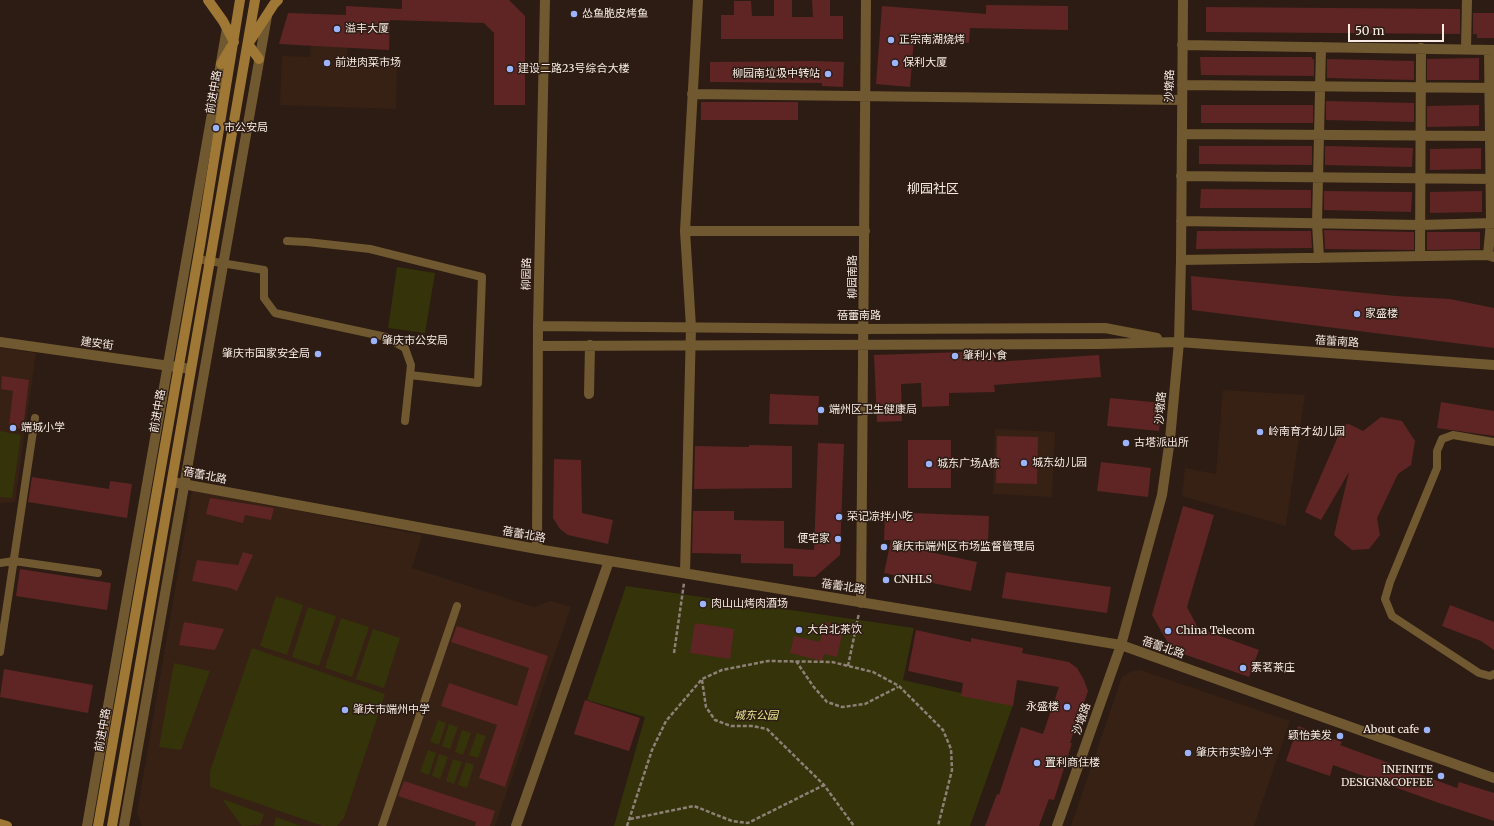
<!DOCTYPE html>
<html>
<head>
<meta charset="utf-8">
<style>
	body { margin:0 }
	#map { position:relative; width:1494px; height:826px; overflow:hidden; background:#2d1c13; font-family:Merriweather,serif }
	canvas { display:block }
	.scale { position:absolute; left:1348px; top:24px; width:96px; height:18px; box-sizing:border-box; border:2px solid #f7ebe4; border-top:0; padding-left:5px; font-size:12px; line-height:14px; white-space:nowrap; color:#f7ebe4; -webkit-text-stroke:3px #2d1c13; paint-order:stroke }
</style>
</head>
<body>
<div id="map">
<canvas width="1494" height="826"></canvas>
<div class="scale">50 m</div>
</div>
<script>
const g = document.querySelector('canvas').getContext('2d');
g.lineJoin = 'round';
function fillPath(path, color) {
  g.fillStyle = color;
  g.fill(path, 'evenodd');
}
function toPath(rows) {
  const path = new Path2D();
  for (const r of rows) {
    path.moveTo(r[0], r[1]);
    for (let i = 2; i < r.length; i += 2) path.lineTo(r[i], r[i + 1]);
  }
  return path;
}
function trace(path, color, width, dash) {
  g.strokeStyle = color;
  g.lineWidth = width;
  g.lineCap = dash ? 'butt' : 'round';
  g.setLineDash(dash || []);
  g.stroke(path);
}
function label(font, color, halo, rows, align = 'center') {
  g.font = font + ' Merriweather,"Noto Sans SC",serif';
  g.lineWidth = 3;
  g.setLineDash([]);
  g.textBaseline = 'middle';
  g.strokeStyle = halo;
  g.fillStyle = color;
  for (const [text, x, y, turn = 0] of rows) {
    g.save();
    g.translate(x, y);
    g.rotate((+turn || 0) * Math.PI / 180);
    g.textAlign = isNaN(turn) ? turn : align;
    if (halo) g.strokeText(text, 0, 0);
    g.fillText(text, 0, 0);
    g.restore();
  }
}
fillPath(toPath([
	[312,18,349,19,347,62,397,64,396,109,280,105,282,56,310,57],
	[0,348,36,353,15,502,0,503],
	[1223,390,1305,395,1286,526,1182,496,1185,468,1216,474],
	[995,429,1055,432,1052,497,993,494],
	[192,490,422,535,412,568,534,607,550,601,571,607,495,826,142,826,137,812],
	[1140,670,1290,721,1254,826,1071,826,1122,677,1130,672]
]), '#372114');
fillPath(toPath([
	[397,267,435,273,425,333,388,328],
	[0,431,21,435,12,498,0,497],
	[626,586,914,628,903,680,1013,705,970,826,614,826,645,717,587,700],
	[276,596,303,605,287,655,260,646],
	[308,607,336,616,319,666,292,657],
	[341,618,369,627,352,677,325,668],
	[373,629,400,638,384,688,356,679],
	[252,648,385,694,344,818,337,826,323,826,210,787,210,771],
	[174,663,210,671,181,750,159,747],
	[438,720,446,723,439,745,430,742],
	[449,724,458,727,450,749,442,746],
	[462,730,471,733,463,755,455,752],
	[477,733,486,736,478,758,469,755],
	[428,750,436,753,429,775,420,772],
	[439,754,448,757,440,779,432,776],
	[453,759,462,762,454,784,446,781],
	[466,762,474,765,467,788,458,785],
	[222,799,264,814,260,825,242,826],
	[276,817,301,826,274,826]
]), '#34330a');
fillPath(toPath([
	[402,0,509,0,525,16,525,105,494,105,494,33,484,23,390,20,389,50,279,44,288,13,346,15,346,6,402,9],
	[774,0,792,0,792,17,813,17,812,0,830,0,830,16,843,16,843,39,721,39,721,15,734,15,734,1,751,1,752,16,774,16],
	[986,5,1068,6,1068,30,970,28,969,43,914,39,910,87,876,84,882,6,986,14],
	[1206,7,1460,9,1460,34,1206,32],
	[1473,13,1494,13,1494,38,1477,38,1477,34,1473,34],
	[1200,57,1312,57,1312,59,1314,59,1314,76,1201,75],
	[1479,58,1479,80,1427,80,1427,59],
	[1327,59,1414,61,1414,80,1327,78],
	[813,61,844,62,843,87,822,86,822,83,710,82,710,62],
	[1326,101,1414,103,1414,122,1326,120],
	[701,102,798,102,798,120,701,120],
	[1201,105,1313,105,1313,123,1201,123],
	[1479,105,1479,126,1427,127,1427,106],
	[1199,146,1312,146,1312,165,1199,164],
	[1325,146,1413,148,1412,167,1325,165],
	[1481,148,1481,169,1430,170,1430,149],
	[1201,189,1311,190,1311,208,1200,208],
	[1324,191,1412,192,1411,212,1324,210],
	[1482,191,1482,212,1430,213,1430,192],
	[1324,230,1412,232,1414,232,1414,250,1325,249],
	[1197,231,1311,231,1312,248,1196,249],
	[1427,232,1480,232,1480,249,1427,250],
	[1191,276,1396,296,1450,299,1494,308,1494,348,1192,310],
	[993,351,994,362,1099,355,1101,377,994,385,995,392,949,393,949,406,922,407,921,383,901,384,902,421,877,422,874,355],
	[2,376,29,380,23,429,9,427,13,391,1,389],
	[770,394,819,396,818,425,769,424],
	[1110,398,1162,403,1159,431,1107,426],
	[1441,402,1494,411,1494,436,1437,428],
	[1381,417,1402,421,1415,441,1411,465,1398,474,1377,518,1380,535,1369,549,1352,550,1334,535,1349,472,1321,520,1305,512,1343,425,1349,424,1363,431],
	[997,436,1038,437,1037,484,996,483],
	[908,440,951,440,951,488,908,488],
	[818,443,844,444,840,555,815,577,793,576,793,564,741,563,741,554,692,553,693,511,734,511,734,520,784,521,784,548,814,550],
	[749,445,792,446,792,488,694,489,695,446,749,447],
	[554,459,581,460,582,513,613,520,608,544,568,535,560,529,553,518],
	[1101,462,1151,468,1148,497,1097,491],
	[32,477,109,489,110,481,132,484,127,518,28,502],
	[210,498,274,508,271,520,245,515,243,523,206,514],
	[1183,506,1214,515,1187,607,1198,628,1259,650,1249,677,1172,650,1152,615],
	[885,512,989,516,988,543,912,541,911,548,977,562,971,591,884,573,891,540,884,540],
	[243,552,253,555,237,591,230,588,192,581,197,560,238,565],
	[20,569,111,583,107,610,16,596],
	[1006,572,1111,587,1107,613,1002,598],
	[1450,605,1494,622,1494,650,1481,641,1442,626],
	[184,622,224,629,215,650,179,645],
	[825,622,844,627,837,657,824,654,822,661,790,653,794,636,820,642],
	[695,623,734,629,730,659,690,653],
	[457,626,548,656,505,787,479,778,497,725,441,706,449,683,517,706,529,668,451,642],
	[916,630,971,642,971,638,1023,648,1022,653,1069,662,1077,668,1084,680,1088,691,1070,743,1072,743,1054,800,1049,799,1039,826,985,826,997,794,999,795,1021,727,1043,734,1059,687,1017,680,1013,706,961,696,963,683,908,671],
	[4,669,93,685,88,713,0,697],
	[585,700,640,718,629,751,574,734],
	[1298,726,1342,742,1340,745,1457,788,1459,782,1494,793,1494,821,1439,803,1333,765,1330,776,1286,761],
	[404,781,495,811,490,826,475,826,476,822,398,796]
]), '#5e2524');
trace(toPath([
	[674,653,684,583],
	[796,661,813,686,827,702,842,707,865,704,898,687],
	[848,666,859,613],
	[702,680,706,707,715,720,731,726,752,726,767,729,824,785,854,826],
	[630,819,694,806,732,821,748,823,824,785],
	[627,826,652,750,666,721,702,679,722,670,768,661,832,662,873,672,899,686,943,730,951,749,952,770,938,826]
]), '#8e8077', 2.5, [4, 2]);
trace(toPath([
	[287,241,307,242,370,249,482,277,478,383,410,375],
	[197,259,264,270,264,298,275,313,386,337,405,348,411,365,405,421],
	[1494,442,1453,435,1442,439,1437,451,1437,468,1390,582,1385,599,1392,616,1479,673,1490,676,1494,674],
	[0,563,14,561,98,573],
	[0,652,35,418],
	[382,826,457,606]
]), '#705931', 8);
trace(toPath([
	[1182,45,1494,50],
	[1466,49,1467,0],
	[1182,85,1494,88],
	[692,94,1182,100],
	[1182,134,1494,136],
	[1181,176,1494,179],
	[1181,221,1420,225,1494,223],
	[685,231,865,231],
	[1488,255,1491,222,1489,50],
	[1420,256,1421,48],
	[1319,258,1317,223,1321,47],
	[1181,260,1488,255,1494,257],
	[538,326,864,329,1105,328,1157,338],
	[0,342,191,369],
	[538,346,1099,344,1179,342,1494,365],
	[589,394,590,345],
	[172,482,537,549,1121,645,1494,778],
	[537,549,538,326,545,0],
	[685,573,691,327,685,231,698,0],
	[861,603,866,0],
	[87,826,227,28],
	[124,826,267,16],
	[516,826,609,561],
	[1057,826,1121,645,1162,495,1170,439,1179,342,1181,260,1183,0]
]), '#705931', 10);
trace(toPath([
	[208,0,223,21,234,42],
	[250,41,274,4,278,0],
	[248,44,259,59],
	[221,64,231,47],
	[0,824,7,826],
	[98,826,200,246,240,0],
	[112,826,255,0]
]), '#9e7834', 10);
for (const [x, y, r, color] of [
	[574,14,4,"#9bb4fd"],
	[337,29,4,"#9bb4fd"],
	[891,40,4,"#9bb4fd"],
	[327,63,4,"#9bb4fd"],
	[895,63,4,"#9bb4fd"],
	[510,69,4,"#9bb4fd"],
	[828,74,4,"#9bb4fd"],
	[216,128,4,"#9bb4fd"],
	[1357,314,4,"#9bb4fd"],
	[374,341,4,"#9bb4fd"],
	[318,354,4,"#9bb4fd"],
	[955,356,4,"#9bb4fd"],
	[821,410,4,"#9bb4fd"],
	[13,428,4,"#9bb4fd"],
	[1260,432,4,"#9bb4fd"],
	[1126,443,4,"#9bb4fd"],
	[1024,463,4,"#9bb4fd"],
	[929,464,4,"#9bb4fd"],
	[839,517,4,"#9bb4fd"],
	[838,539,4,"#9bb4fd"],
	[884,547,4,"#9bb4fd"],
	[886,580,4,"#9bb4fd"],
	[703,604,4,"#9bb4fd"],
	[799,630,4,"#9bb4fd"],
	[1168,631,4,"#9bb4fd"],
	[1243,668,4,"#9bb4fd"],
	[1067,707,4,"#9bb4fd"],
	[345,710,4,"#9bb4fd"],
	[1427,730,4,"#9bb4fd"],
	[1340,736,4,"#9bb4fd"],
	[1188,753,4,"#9bb4fd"],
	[1037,763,4,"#9bb4fd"],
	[1441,776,4,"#9bb4fd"]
]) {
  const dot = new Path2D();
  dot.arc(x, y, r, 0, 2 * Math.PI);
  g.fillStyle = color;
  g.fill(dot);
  trace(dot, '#2d1c13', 1.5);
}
label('11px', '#f7ebe4', '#2d1c13', [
	["怂鱼脆皮烤鱼",582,14],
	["溢丰大厦",345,29],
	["正宗南湖烧烤",899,40],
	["前进肉菜市场",335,63],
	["保利大厦",903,63],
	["建设二路23号综合大楼",518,69],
	["柳园南垃圾中转站",820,74,"right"],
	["市公安局",224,128],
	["家盛楼",1365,314],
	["肇庆市公安局",382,341],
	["肇庆市国家安全局",310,354,"right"],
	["肇利小食",963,356],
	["端州区卫生健康局",829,410],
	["端城小学",21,428],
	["岭南育才幼儿园",1268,432],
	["古塔派出所",1134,443],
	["城东幼儿园",1032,463],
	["城东广场A栋",937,464],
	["荣记凉拌小吃",847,517],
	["便宅家",830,539,"right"],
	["肇庆市端州区市场监督管理局",892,547],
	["CNHLS",894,580],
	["肉山山烤肉酒场",711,604],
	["大台北茶饮",807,630],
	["China Telecom",1176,631],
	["素茗茶庄",1251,668],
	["永盛楼",1059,707,"right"],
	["肇庆市端州中学",353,710],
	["About cafe",1419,730,"right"],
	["颖怡美发",1332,736,"right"],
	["肇庆市实验小学",1196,753],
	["置利商住楼",1045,763],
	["INFINITE",1433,770,"right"],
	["DESIGN&COFFEE",1433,783,"right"]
], 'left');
label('11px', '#f7ebe4', '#2d1c13', [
	["沙墩路",1170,86,-89],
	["前进中路",214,92,-80],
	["柳园路",527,274,-89],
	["柳园南路",853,277,-90],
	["蓓蕾南路",859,316],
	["蓓蕾南路",1337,342,4],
	["建安街",97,344,8],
	["沙墩路",1161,408,-85],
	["前进中路",158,411,-80],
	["蓓蕾北路",205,476,11],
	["蓓蕾北路",524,535,10],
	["蓓蕾北路",843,587,9],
	["蓓蕾北路",1163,648,19],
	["沙墩路",1082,719,-71],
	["前进中路",103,730,-80]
]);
label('italic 11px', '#eaea8e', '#2d1c13', [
	["城东公园",756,716]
]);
label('13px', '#f7ebe4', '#2d1c13', [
	["柳园社区",933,189]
]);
</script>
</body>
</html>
